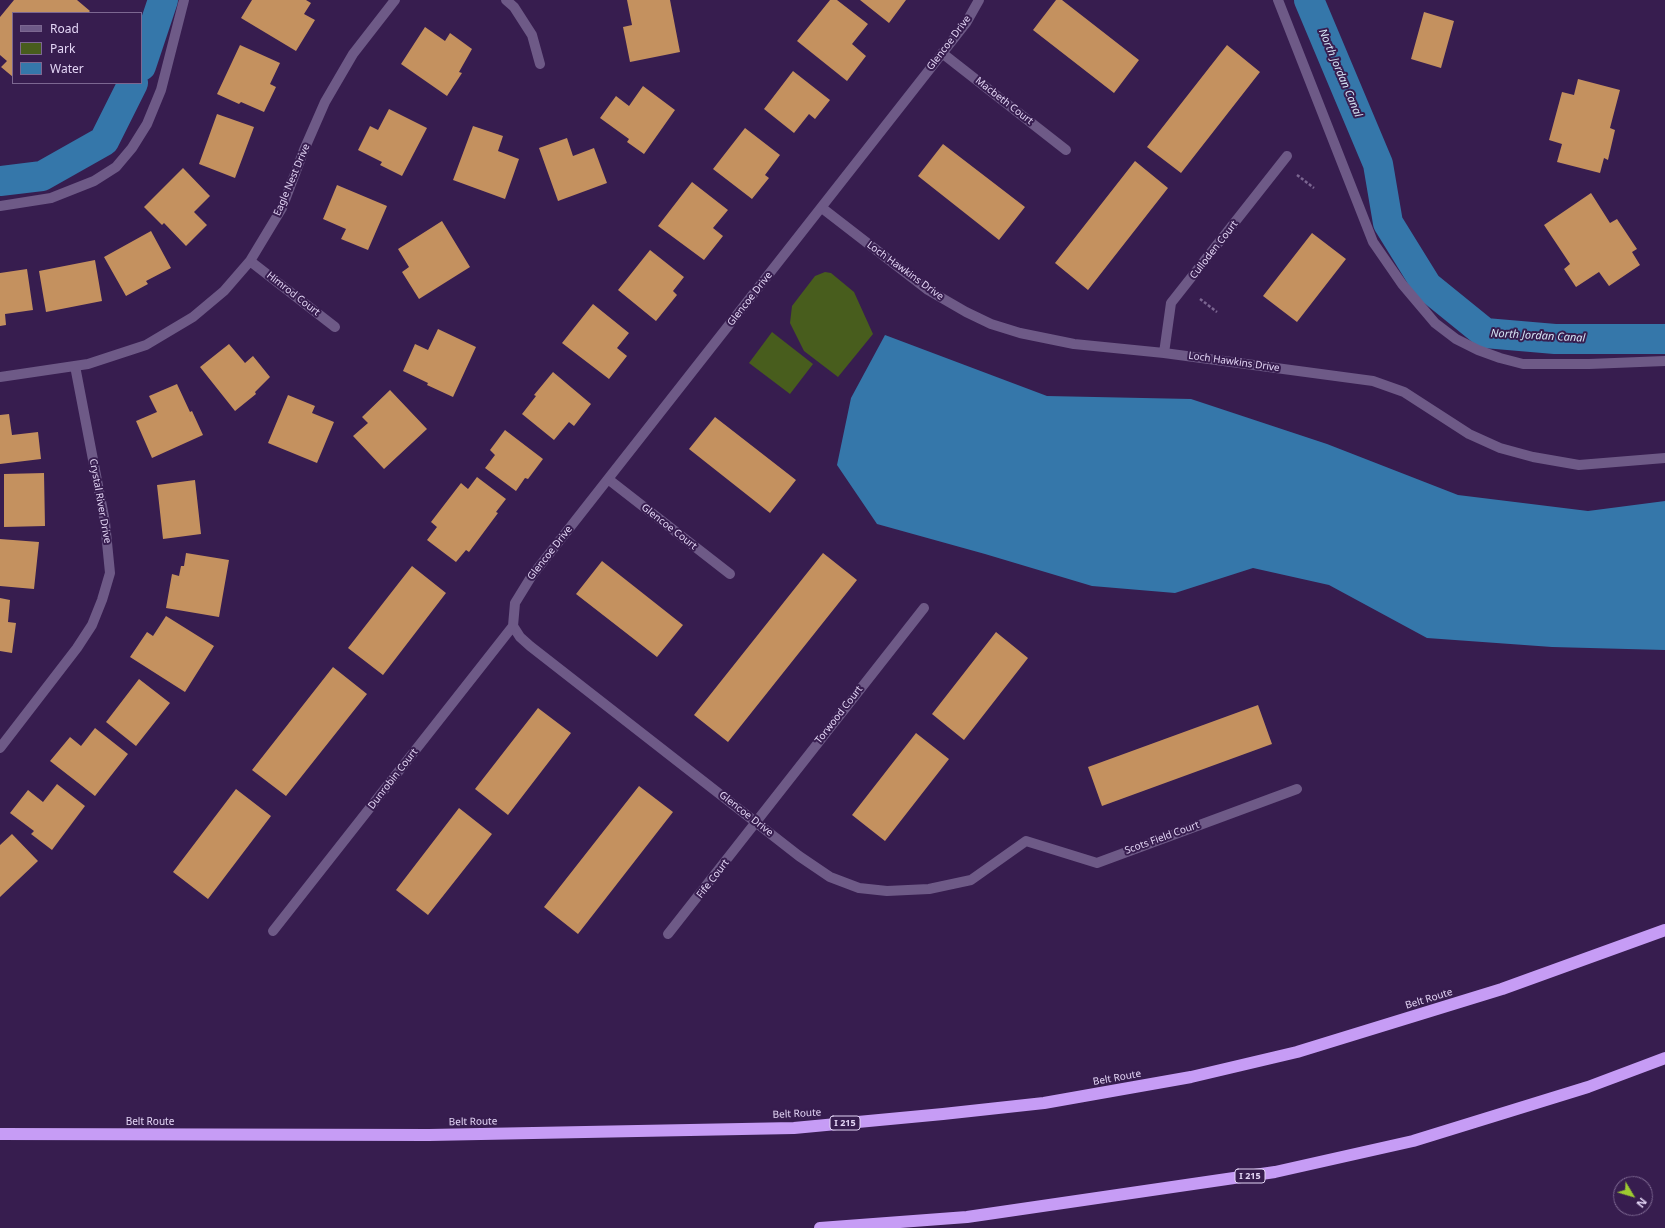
<!DOCTYPE html>
<html>
<head>
<meta charset="utf-8">
<style>
	body { margin:0 }
	#map { position:relative; width:1665px; height:1228px; overflow:hidden; background:#371d4f; font-family:"Noto Sans",sans-serif }
	canvas { display:block }
	.legend { position:absolute; left:12px; top:12px; width:130px; height:72px; box-sizing:border-box; background:#371d4f; border:1px solid #7c6791; margin:0; padding:5px 7px; list-style:none; font-size:12px; color:#e3d5f5 }
	.legend li { display:flex; align-items:center; gap:8px; height:20px }
	.legend b { width:20px; border:1px solid #7c6791 }
	.north { position:absolute; left:1613px; top:1176px; width:40px; height:40px; box-sizing:border-box; background:#371d4f; border:1px solid #7c6791; border-radius:50%; rotate:128deg; font-size:11px; font-weight:700; line-height:16px; text-align:center; color:#e3d5f5 }
	.north::after { content:''; display:block; margin:auto; width:14px; height:18px; background:#9dca30; clip-path:polygon(50% 0,100% 100%,50% 72%,0 100%) }
</style>
</head>
<body>
<div id="map">
<canvas width="1665" height="1228"></canvas>
<ul class="legend">
<li><b style="height:5px;background:#6e5a87"></b>Road</li>
<li><b style="height:11px;background:#485d1d"></b>Park</li>
<li><b style="height:11px;background:#3577aa"></b>Water</li>
</ul>
<div class="north">N</div>
</div>
<script>
const g = document.querySelector('canvas').getContext('2d');
g.lineJoin = 'round';
function fillPath(path, color) {
  g.fillStyle = color;
  g.fill(path, 'evenodd');
}
function toPath(rows) {
  const path = new Path2D();
  for (const r of rows) {
    path.moveTo(r[0], r[1]);
    for (let i = 2; i < r.length; i += 2) path.lineTo(r[i], r[i + 1]);
  }
  return path;
}
function trace(path, color, width, dash) {
  g.strokeStyle = color;
  g.lineWidth = width;
  g.lineCap = dash ? 'butt' : 'round';
  g.setLineDash(dash || []);
  g.stroke(path);
}
function label(font, color, halo, rows, align = 'center') {
  g.font = font + ' "Noto Sans",sans-serif';
  g.lineWidth = 4;
  g.setLineDash([]);
  g.textBaseline = 'middle';
  g.strokeStyle = halo;
  g.fillStyle = color;
  for (const [text, x, y, turn = 0] of rows) {
    g.save();
    g.translate(x, y);
    g.rotate((+turn || 0) * Math.PI / 180);
    g.textAlign = isNaN(turn) ? turn : align;
    if (halo) g.strokeText(text, 0, 0);
    g.fillText(text, 0, 0);
    g.restore();
  }
}
fillPath(toPath([
	[825,272,831,273,854,292,873,334,838,377,804,351,790,323,792,306,815,276],
	[772,332,813,364,790,394,749,363]
]), '#485d1d');
fillPath(toPath([
	[885,335,1047,396,1191,399,1327,444,1458,495,1588,511,1665,501,1665,650,1552,647,1427,638,1329,585,1253,568,1175,593,1092,586,985,554,877,524,837,465,851,398]
]), '#3577aa');
trace(toPath([
	[1309,0,1378,164,1388,223,1427,286,1485,333,1555,339,1665,339],
	[141,66,163,0],
	[0,181,42,176,104,141,133,83]
]), '#3577aa', 30);
fillPath(toPath([
	[14,0,77,0,90,11,88,13,13,13,13,77,1,67,7,61,0,55,0,17],
	[252,0,306,0,311,3,304,14,315,20,296,51,241,18],
	[627,0,670,0,680,52,630,62,623,27,632,25],
	[830,0,837,0,868,24,852,44,866,56,847,81,797,41],
	[860,0,906,0,889,23],
	[1056,0,1062,0,1139,60,1114,93,1033,30],
	[1424,12,1454,21,1441,68,1411,59],
	[425,27,445,41,450,33,472,49,459,72,462,73,447,96,401,64],
	[240,45,280,63,270,84,276,87,264,112,241,102,239,104,217,94],
	[1227,45,1260,72,1181,173,1147,147],
	[793,71,830,100,815,119,809,114,794,133,764,109],
	[1578,79,1620,90,1610,128,1615,130,1608,160,1604,158,1600,173,1557,162,1562,144,1549,140,1562,92,1574,95],
	[643,86,675,110,644,154,627,142,629,139,600,118,616,96,629,106],
	[389,109,427,128,402,176,380,165,382,162,358,150,370,126,378,130],
	[217,114,254,127,235,178,199,164],
	[473,126,503,136,498,151,519,159,505,199,453,180],
	[745,128,780,155,765,175,769,178,752,199,713,169],
	[567,138,573,156,594,148,607,183,558,201,539,148],
	[943,144,1025,207,999,240,918,176],
	[1135,161,1168,188,1088,290,1055,263],
	[183,168,210,196,194,212,207,225,186,246,164,223,162,225,144,207],
	[692,182,728,210,713,228,723,236,704,260,658,226],
	[337,185,387,206,368,250,341,239,346,229,323,219],
	[1591,193,1610,223,1617,219,1637,249,1632,252,1640,265,1609,286,1599,272,1576,287,1564,269,1570,264,1544,225],
	[442,221,470,267,419,299,402,272,409,267,398,249],
	[151,231,171,268,146,281,148,284,126,296,104,257],
	[1312,233,1346,259,1297,322,1263,296],
	[650,250,684,277,673,291,677,295,656,321,618,290],
	[95,260,102,301,46,312,39,271],
	[27,269,33,310,5,314,6,325,0,326,0,273],
	[593,304,629,333,617,348,627,356,609,379,562,343],
	[438,329,476,347,453,397,427,385,428,383,403,371,415,344,428,350],
	[229,344,245,363,253,356,270,377,255,392,256,394,235,411,200,367],
	[553,372,591,404,574,426,569,422,554,440,522,414,536,396,534,395],
	[177,384,190,412,192,411,203,435,152,458,136,421,157,412,149,396],
	[390,390,427,429,384,469,353,436,368,423,362,417],
	[288,395,315,406,312,413,334,422,317,463,268,443],
	[9,414,12,435,38,432,41,459,0,464,0,415],
	[715,417,796,480,770,513,689,449],
	[505,430,543,459,528,479,525,478,516,491,485,468,495,455,490,450],
	[44,473,45,526,4,527,4,474],
	[477,477,506,499,496,512,498,513,469,552,466,550,456,562,427,540,437,527,431,522,461,483,468,489],
	[195,480,201,534,163,539,157,485],
	[0,539,39,542,34,589,0,586],
	[186,553,229,560,219,617,166,608,172,574,179,576,181,566,184,566],
	[823,553,857,580,728,742,694,715],
	[602,561,683,625,657,657,576,594],
	[412,566,446,593,383,675,348,648],
	[0,598,10,600,8,622,16,623,12,653,0,651],
	[166,616,214,646,185,692,130,657,147,632,153,636],
	[996,632,1028,658,964,740,932,714],
	[333,667,367,694,286,796,252,770],
	[139,679,170,703,136,746,106,722],
	[1258,705,1272,744,1102,806,1088,767],
	[538,708,571,733,508,815,475,789],
	[95,728,128,754,95,796,50,761,70,737,81,746],
	[916,733,949,759,885,841,852,815],
	[57,784,85,806,52,850,31,834,34,831,10,813,28,790,43,802],
	[639,786,673,812,578,934,544,907],
	[236,789,271,816,208,899,173,872],
	[459,808,492,834,428,915,396,890],
	[12,834,38,861,0,897,0,845]
]), '#c4915f');
trace(toPath([
	[1297,175,1314,188],
	[1200,299,1217,312]
]), '#7b6691', 2.5, [3, 2]);
trace(toPath([
	[506,0,514,7,532,35,540,64],
	[979,0,966,23,531,577,515,603,513,626,520,637,530,646,799,856,830,877,859,888,887,891,929,889,971,880,1026,841,1097,863,1297,789],
	[1278,0,1373,242,1402,284,1435,323,1456,339,1478,350,1500,358,1523,364,1589,364,1665,361],
	[942,53,1066,150],
	[0,206,51,198,94,181,116,167,132,148,147,124,161,90,184,0],
	[822,208,928,290,966,312,991,324,1020,333,1074,344,1164,353,1373,381,1404,392,1469,434,1500,448,1533,457,1579,465,1665,458],
	[250,261,335,327],
	[1164,353,1171,303,1287,156],
	[0,377,88,364,146,345,193,317,224,291,250,261,282,208,304,150,325,102,353,54,395,0],
	[608,479,730,574],
	[0,748,77,648,92,625,102,600,110,573,105,522,75,366],
	[273,931,513,626],
	[668,934,924,608]
]), '#6e5a87', 10);
trace(toPath([
	[0,1134,429,1135,794,1128,943,1114,1044,1103,1191,1077,1297,1052,1502,989,1665,930],
	[820,1228,967,1217,1275,1172,1413,1141,1588,1087,1665,1058]
]), '#c69cf5', 12);
for (const [x, y, w] of [
	[845,1123,30],
	[1250,1176,30]
]) {
  const box = new Path2D();
  box.roundRect(x - w / 2, y - 7, w, 14, 3);
  g.fillStyle = '#371d4f';
  g.fill(box);
  trace(box, '#e3d5f5', 1);
}
label('bold 9px', '#e3d5f5', null, [
	["I 215",845,1123],
	["I 215",1250,1176]
]);
label('10px', '#e3d5f5', '#371d4f', [
	["Glencoe Drive",949,43,-53],
	["Macbeth Court",1004,101,38],
	["Eagle Nest Drive",292,180,-67],
	["Culloden Court",1214,250,-52],
	["Loch Hawkins Drive",905,271,36],
	["Himrod Court",293,294,38],
	["Glencoe Drive",750,299,-52],
	["Loch Hawkins Drive",1234,362,8],
	["Crystal River Drive",100,501,80],
	["Glencoe Court",669,527,38],
	["Glencoe Drive",550,553,-52],
	["Torwood Court",839,715,-52],
	["Dunrobin Court",393,779,-52],
	["Glencoe Drive",746,814,38],
	["Scots Field Court",1162,838,-20],
	["Fife Court",713,879,-52],
	["Belt Route",1429,999,-17],
	["Belt Route",1117,1078,-10],
	["Belt Route",797,1114,-3],
	["Belt Route",150,1122],
	["Belt Route",473,1122,-1]
]);
label('italic 11px', '#d5e5f4', '#371d4f', [
	["North Jordan Canal",1340,73,67],
	["North Jordan Canal",1538,336,3]
]);
</script>
</body>
</html>
